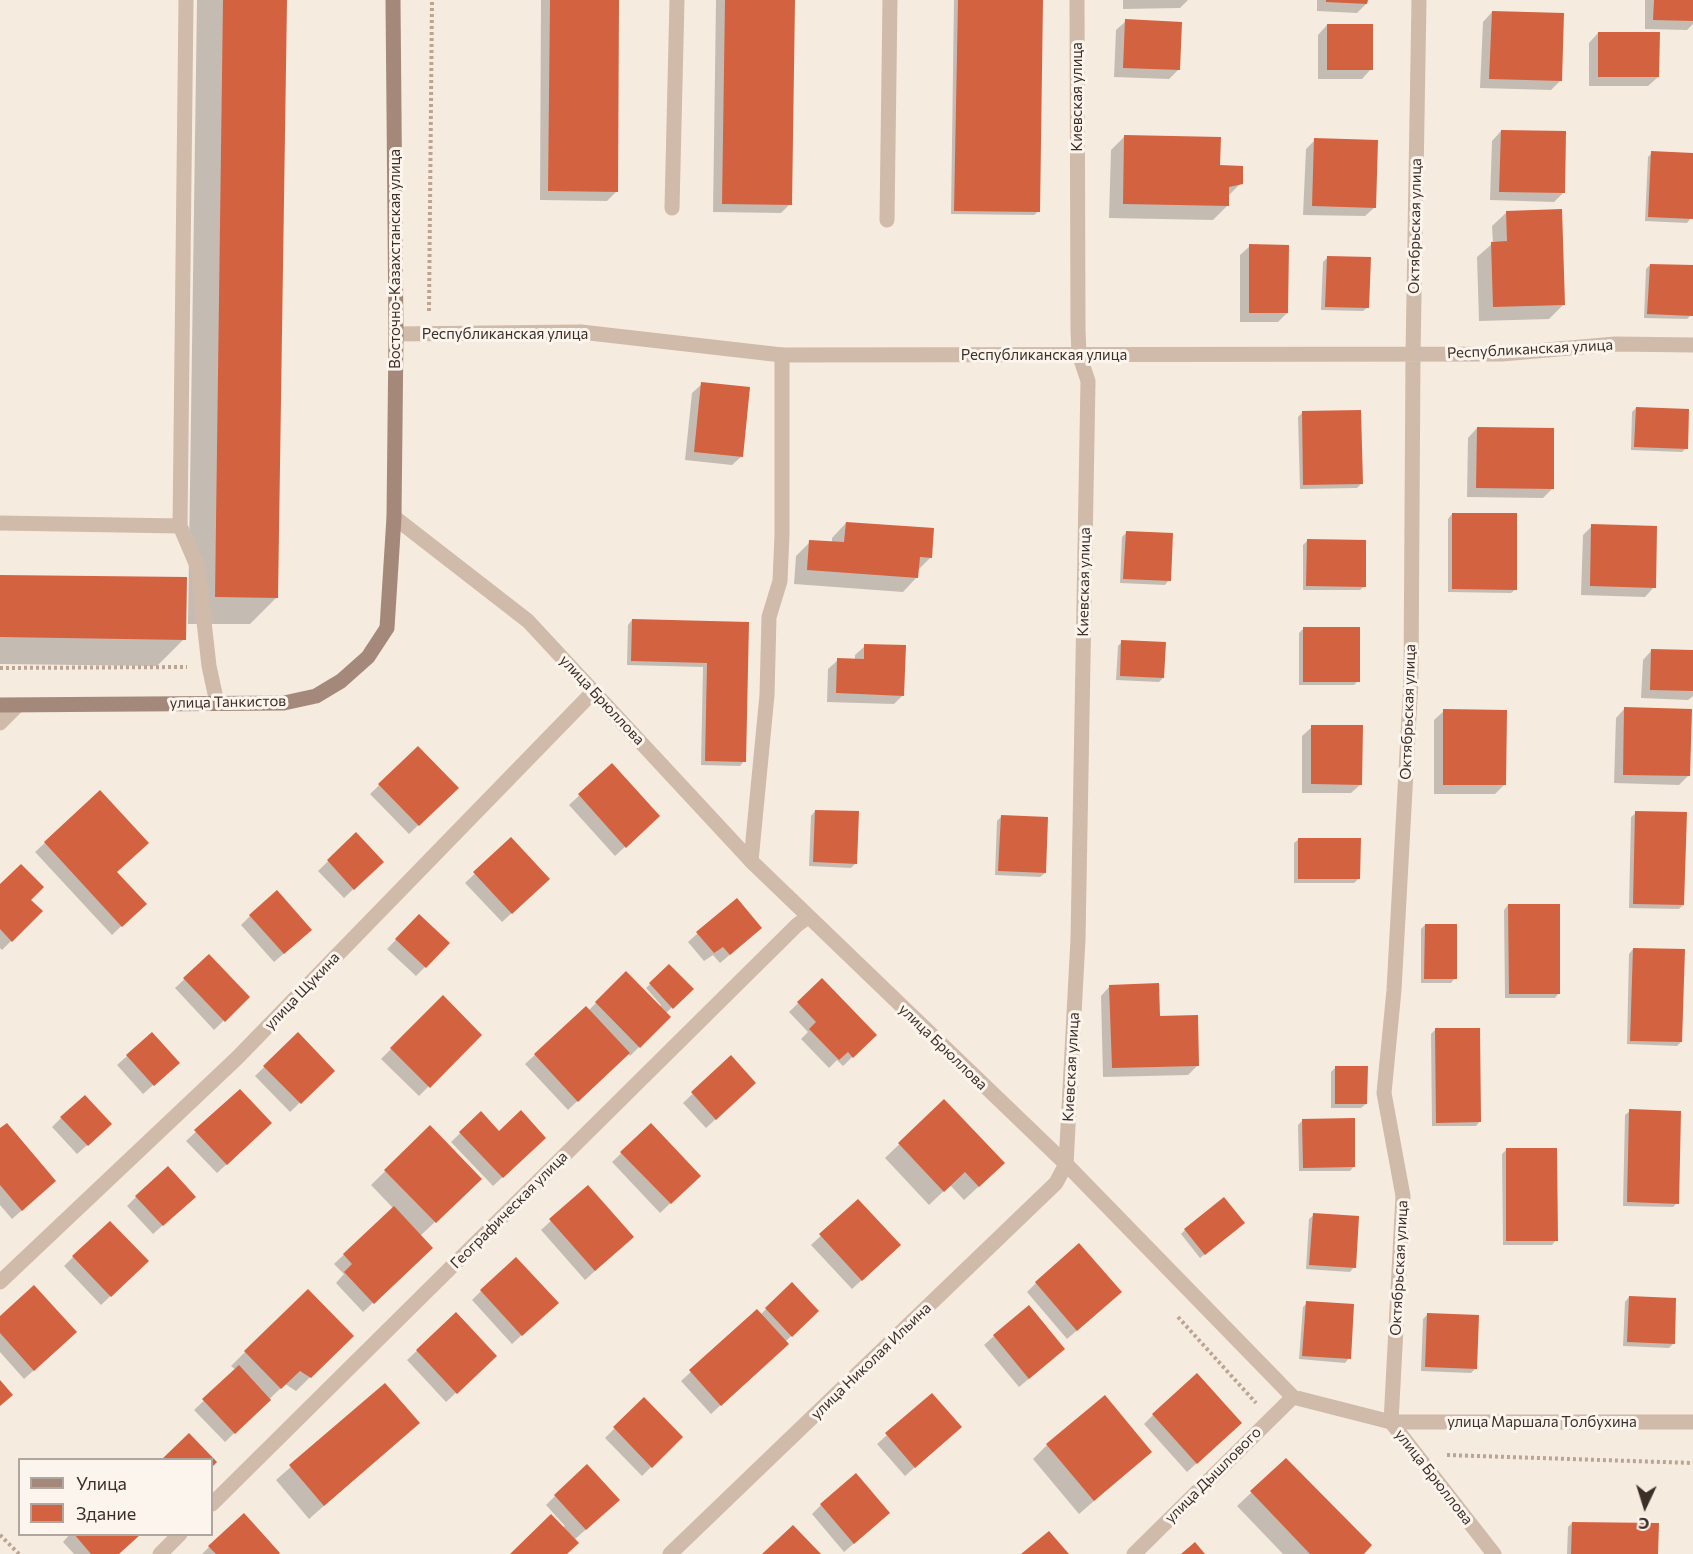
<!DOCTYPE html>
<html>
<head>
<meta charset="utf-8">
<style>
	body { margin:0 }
	#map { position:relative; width:1693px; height:1554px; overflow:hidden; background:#f6ebdf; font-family:Commissioner,sans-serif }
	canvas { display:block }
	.legend { position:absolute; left:18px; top:1458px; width:195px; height:78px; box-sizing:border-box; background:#fcf5ed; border:2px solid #afa69f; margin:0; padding:8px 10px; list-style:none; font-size:18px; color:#3c2f29 }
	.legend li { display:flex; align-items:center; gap:12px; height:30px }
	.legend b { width:30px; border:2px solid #afa69f }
	.north { position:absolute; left:1615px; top:1476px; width:60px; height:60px; -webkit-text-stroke:4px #fcf5ed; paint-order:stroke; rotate:184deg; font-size:16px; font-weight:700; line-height:24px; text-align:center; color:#3c2f29 }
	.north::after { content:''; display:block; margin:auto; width:21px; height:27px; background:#3c2f29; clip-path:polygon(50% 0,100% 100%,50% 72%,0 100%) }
</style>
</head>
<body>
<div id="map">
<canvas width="1693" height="1554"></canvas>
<ul class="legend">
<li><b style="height:8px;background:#a4897a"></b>Улица</li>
<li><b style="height:16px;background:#d36240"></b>Здание</li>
</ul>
<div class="north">С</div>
</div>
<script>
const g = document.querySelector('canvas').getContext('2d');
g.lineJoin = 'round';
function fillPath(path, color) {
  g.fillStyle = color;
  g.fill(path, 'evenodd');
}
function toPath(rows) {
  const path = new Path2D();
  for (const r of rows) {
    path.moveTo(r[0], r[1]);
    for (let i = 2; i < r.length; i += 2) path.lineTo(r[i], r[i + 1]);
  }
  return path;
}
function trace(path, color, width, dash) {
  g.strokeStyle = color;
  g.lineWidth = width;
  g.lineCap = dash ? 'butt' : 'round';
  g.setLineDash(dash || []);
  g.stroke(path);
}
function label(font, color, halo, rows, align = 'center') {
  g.font = font + ' Commissioner,sans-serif';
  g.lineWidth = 6;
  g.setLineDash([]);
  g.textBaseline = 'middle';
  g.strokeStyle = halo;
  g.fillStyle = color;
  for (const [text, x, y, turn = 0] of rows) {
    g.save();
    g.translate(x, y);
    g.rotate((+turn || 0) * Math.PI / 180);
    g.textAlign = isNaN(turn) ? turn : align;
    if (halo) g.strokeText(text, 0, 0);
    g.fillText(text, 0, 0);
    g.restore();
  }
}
fillPath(toPath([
	[197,0,285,0,277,597,250,624,188,624],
	[541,0,618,0,617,191,607,201,540,200],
	[716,0,793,0,790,204,781,213,713,212],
	[954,0,1042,0,1039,211,1034,215,951,214],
	[1123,0,1188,0,1180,8,1123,9],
	[1317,0,1366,0,1366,4,1357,13,1317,11],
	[1645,0,1693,0,1693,24,1687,30,1645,29],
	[1492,12,1560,81,1551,90,1480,88,1483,22],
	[1126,21,1179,69,1169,79,1114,77,1116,30],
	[1327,25,1371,69,1362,79,1318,79,1318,35],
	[1598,33,1658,77,1648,86,1589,86,1589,43],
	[1501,131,1564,192,1554,202,1490,200,1492,141],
	[1125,136,1219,167,1241,183,1227,197,1227,206,1213,220,1109,218,1111,150],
	[1315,140,1375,207,1365,216,1303,215,1306,149],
	[1652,153,1693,155,1691,218,1687,223,1645,221,1648,157],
	[1507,212,1564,304,1549,319,1479,321,1477,257,1493,243,1492,226],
	[1250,246,1287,313,1278,322,1240,322,1240,255],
	[1327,258,1368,307,1363,311,1321,310,1323,262],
	[1650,265,1693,267,1691,315,1687,319,1644,318,1646,269],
	[702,384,742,456,732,465,685,460,692,393],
	[1636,408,1686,448,1682,452,1631,450,1632,412],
	[1303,412,1361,484,1357,488,1300,489,1298,417],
	[1477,428,1553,488,1543,498,1467,497,1468,438],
	[1452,514,1516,589,1511,593,1448,592,1448,519],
	[846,523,931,557,917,571,917,577,903,592,794,584,796,556,810,542,832,543,832,538],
	[1592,526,1654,587,1645,597,1581,595,1583,535],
	[1126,533,1169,580,1165,585,1120,583,1122,537],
	[1307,541,1365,586,1360,590,1303,590,1303,545],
	[0,576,184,639,157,666,0,664],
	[632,620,748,623,744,761,740,766,701,765,703,667,627,665,628,625],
	[1304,628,1358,681,1354,685,1299,685,1299,633],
	[1122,642,1163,678,1159,682,1116,680,1118,646],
	[865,646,903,695,894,704,827,702,828,669,838,660,855,660,855,655],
	[1652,650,1693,652,1693,696,1688,700,1641,698,1643,660],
	[1625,708,1689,775,1679,785,1614,783,1616,718],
	[1444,711,1505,784,1495,794,1434,794,1434,720],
	[1312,727,1361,784,1351,793,1302,793,1302,736],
	[418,748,457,788,409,834,370,794],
	[612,765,649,825,615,856,569,805],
	[100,792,115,872,135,913,112,935,35,852],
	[815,811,856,863,851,868,809,866,811,816],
	[1636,813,1683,905,1679,909,1629,908,1631,817],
	[1001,817,1045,873,1040,877,995,875,997,821],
	[356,834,382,862,344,898,318,871],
	[511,839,539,888,502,922,465,883],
	[1299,839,1359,878,1354,883,1294,883,1294,843],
	[0,886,29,900,41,911,2,950,0,948],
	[1508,905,1559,993,1555,998,1505,998,1504,910],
	[250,916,301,939,274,962,241,925],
	[419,916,448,944,416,976,387,949],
	[1425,925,1455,978,1451,983,1421,983,1421,929],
	[698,933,751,937,720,963,713,955,704,961,688,942],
	[1633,949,1681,1042,1677,1046,1627,1044,1629,954],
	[209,956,248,997,214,1030,175,988],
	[669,966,691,989,666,1013,669,1017,630,1056,628,1053,568,1110,525,1064,586,1008,588,1011,626,973,659,1007,661,1005,646,988],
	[822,980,875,1035,843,1066,837,1060,829,1068,801,1039,808,1032,789,1012],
	[1110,986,1158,1017,1198,1065,1188,1075,1103,1077,1101,996],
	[443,997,480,1035,419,1096,381,1059],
	[1435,1030,1480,1121,1476,1126,1432,1126,1431,1034],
	[152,1034,168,1072,143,1094,117,1065],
	[298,1034,333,1071,290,1112,255,1076],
	[731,1057,745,1092,706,1128,683,1103],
	[1335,1068,1366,1104,1361,1108,1331,1108,1331,1072],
	[240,1091,261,1133,217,1173,186,1141],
	[944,1101,989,1177,964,1200,950,1185,929,1205,885,1158],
	[1630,1111,1677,1203,1673,1207,1623,1206,1625,1115],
	[481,1113,499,1133,535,1147,493,1186,451,1142],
	[61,1118,101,1133,77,1154,52,1127],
	[1303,1120,1354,1166,1350,1171,1299,1171,1298,1125],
	[651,1125,699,1176,660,1213,612,1162],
	[430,1127,466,1193,420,1236,422,1257,363,1312,336,1283,344,1274,334,1264,393,1208,371,1185],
	[0,1130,45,1190,12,1219,0,1205],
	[1506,1150,1556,1240,1552,1245,1503,1245,1502,1154],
	[588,1187,623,1246,585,1280,541,1230],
	[136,1197,184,1206,153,1234,127,1206],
	[858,1201,890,1254,852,1289,811,1245],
	[1314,1215,1354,1267,1350,1272,1306,1269,1309,1219],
	[1239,1228,1200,1258,1181,1234,1185,1230],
	[73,1257,147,1261,101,1305,64,1266],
	[1036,1283,1111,1301,1067,1339,1027,1292],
	[792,1284,817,1311,785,1342,777,1353,711,1414,681,1381,757,1311,760,1315],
	[481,1291,547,1312,512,1344,472,1300],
	[1629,1297,1673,1344,1669,1348,1623,1346,1625,1302],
	[1307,1303,1349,1358,1345,1363,1299,1359,1303,1307],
	[456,1314,486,1365,446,1402,407,1360],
	[1428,1314,1475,1369,1471,1373,1421,1371,1423,1319],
	[0,1318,66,1342,24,1379,0,1352],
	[352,1336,296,1391,285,1384,225,1442,194,1410,236,1370,231,1366,245,1352],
	[994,1336,1054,1358,1019,1387,984,1345],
	[384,1385,418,1423,309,1519,276,1480],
	[932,1395,950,1436,905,1476,877,1444],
	[644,1399,681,1437,642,1476,605,1438],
	[1153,1415,1231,1432,1187,1472,1144,1424],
	[1047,1445,1150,1452,1079,1514,1033,1459],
	[1286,1460,1362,1554,1283,1554,1237,1506],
	[555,1496,609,1509,574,1540,566,1554,512,1554,565,1526,546,1505],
	[821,1505,879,1522,844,1552,812,1514],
	[1572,1523,1657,1554,1567,1554,1568,1527],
	[70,1534,140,1534,118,1554,74,1554,63,1542],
	[209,1547,277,1554,202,1554]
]), '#0003');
fillPath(toPath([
	[223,0,287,0,278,598,215,597],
	[550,0,619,0,618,192,548,191],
	[725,0,795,0,792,205,722,204],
	[958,0,1043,0,1040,212,954,211],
	[1326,0,1368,0,1367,4,1326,2],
	[1654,0,1693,0,1693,21,1653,20],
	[1492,11,1564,13,1562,81,1489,79],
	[1125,19,1182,22,1180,70,1123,68],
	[1327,24,1373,24,1373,70,1327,70],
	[1598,32,1660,32,1659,77,1598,77],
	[1501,130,1566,131,1565,193,1499,192],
	[1124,135,1221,137,1220,165,1243,166,1243,184,1229,187,1229,206,1123,204],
	[1314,138,1378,140,1376,208,1312,206],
	[1651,151,1693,153,1693,219,1648,217],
	[1562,209,1565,305,1493,307,1491,242,1507,241,1506,211],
	[1249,244,1289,245,1288,313,1249,313],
	[1327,256,1371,257,1369,308,1325,307],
	[1650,264,1693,265,1693,316,1647,314],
	[701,382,750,387,743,457,694,452],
	[1636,407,1689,409,1688,449,1634,447],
	[1361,410,1363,484,1303,485,1302,411],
	[1477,427,1554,428,1554,489,1476,488],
	[1452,513,1517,513,1517,590,1452,589],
	[846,522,934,528,932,558,920,557,918,578,807,570,809,540,844,542],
	[1591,524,1657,526,1656,588,1590,586],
	[1126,531,1173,533,1171,581,1123,579],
	[1307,539,1366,540,1366,587,1306,586],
	[0,575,187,577,186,640,0,637],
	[632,619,749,622,746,762,705,761,707,663,631,661],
	[1303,627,1360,627,1360,682,1303,682],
	[1121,640,1166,642,1164,678,1120,676],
	[864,644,906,645,904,696,836,693,837,658,864,659],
	[1651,649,1693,650,1693,691,1650,690],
	[1624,707,1692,709,1690,776,1623,775],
	[1443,709,1507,710,1506,785,1443,785],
	[1311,725,1363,725,1362,785,1311,784],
	[418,746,459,788,419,826,378,784],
	[612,763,660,816,626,848,578,794],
	[100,790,149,843,117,872,147,904,122,927,44,842],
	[815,810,859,811,857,864,813,862],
	[1635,811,1687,812,1684,905,1633,904],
	[1001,815,1048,817,1046,873,998,871],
	[356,832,384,862,354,890,327,860],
	[511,837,550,879,512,914,473,872],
	[1298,838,1361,838,1360,879,1298,879],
	[21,864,44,887,31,900,43,911,12,942,0,929,0,884],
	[277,890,312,930,284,954,249,915],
	[737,898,762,928,730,955,723,947,714,953,696,932],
	[1508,904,1560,904,1560,994,1509,994],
	[419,914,450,943,426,968,395,939],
	[1425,924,1457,924,1457,979,1424,979],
	[1633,948,1685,949,1682,1042,1630,1041],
	[209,954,250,997,225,1022,183,978],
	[669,964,694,989,673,1009,649,983],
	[626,971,671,1017,640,1048,595,1002],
	[822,978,877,1035,853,1058,848,1052,839,1060,809,1029,816,1022,797,1002],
	[1159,983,1160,1016,1198,1015,1199,1066,1112,1068,1109,985],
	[443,995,482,1035,430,1088,390,1048],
	[586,1006,630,1053,578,1102,534,1054],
	[1435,1028,1480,1028,1481,1122,1436,1123],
	[152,1032,180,1063,154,1086,126,1055],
	[298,1032,335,1071,301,1104,263,1066],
	[731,1055,756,1083,716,1120,691,1092],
	[1335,1066,1368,1066,1367,1104,1335,1104],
	[240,1089,272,1123,227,1165,194,1130],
	[85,1095,112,1124,88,1146,60,1117],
	[944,1099,1005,1163,979,1187,965,1172,944,1192,898,1143],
	[1629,1109,1681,1111,1679,1204,1627,1202],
	[521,1110,546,1138,503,1178,459,1132,481,1111,499,1131],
	[1355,1118,1355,1167,1303,1168,1302,1119],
	[7,1123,56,1181,22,1211,0,1185,0,1128],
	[651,1123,701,1176,671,1204,620,1152],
	[430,1125,482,1179,436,1223,384,1170],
	[1506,1148,1557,1148,1558,1241,1506,1241],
	[168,1166,196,1197,163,1226,135,1196],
	[588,1185,634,1237,595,1271,549,1219],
	[1224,1197,1245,1223,1205,1255,1184,1229],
	[858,1199,901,1245,862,1281,819,1234],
	[394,1206,433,1248,374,1304,344,1272,352,1264,343,1254],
	[1313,1213,1359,1216,1356,1268,1309,1265],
	[110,1221,149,1261,111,1297,72,1256],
	[1079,1243,1122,1292,1077,1331,1035,1282],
	[516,1257,559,1303,522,1336,480,1290],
	[792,1282,819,1311,792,1337,765,1308],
	[34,1285,77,1332,34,1371,0,1333,0,1316],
	[308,1289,354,1336,311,1378,300,1371,281,1389,244,1351],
	[1629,1296,1676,1298,1675,1344,1627,1342],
	[1306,1301,1354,1304,1351,1359,1302,1356],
	[1029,1305,1065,1349,1029,1379,993,1335],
	[757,1309,789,1344,721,1406,689,1370],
	[456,1312,497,1356,457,1394,416,1350],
	[1427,1313,1479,1315,1477,1369,1425,1367],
	[239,1365,271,1400,235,1434,202,1399],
	[1197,1373,1242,1423,1197,1464,1152,1414],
	[0,1380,13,1395,0,1406],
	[385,1383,420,1423,324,1506,289,1465],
	[932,1393,962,1427,915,1468,885,1433],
	[1105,1395,1152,1452,1094,1501,1046,1444],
	[644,1397,683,1437,652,1468,613,1427],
	[189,1433,217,1462,212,1467,212,1460,161,1460],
	[1286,1458,1372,1545,1364,1554,1310,1554,1250,1491],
	[587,1464,620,1500,586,1530,554,1495],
	[856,1473,890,1513,854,1544,820,1504],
	[244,1513,280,1553,279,1554,216,1554,208,1546],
	[551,1514,579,1543,567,1554,510,1554],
	[1572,1522,1659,1523,1658,1554,1571,1554],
	[793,1525,821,1554,762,1554],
	[1049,1531,1069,1554,1021,1554],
	[74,1534,141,1534,119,1554,91,1554],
	[1195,1542,1205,1554,1181,1554]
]), '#d36240');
trace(toPath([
	[429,311,432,0],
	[0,668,187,667],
	[1178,1317,1256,1403],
	[1447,1455,1693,1463],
	[0,1535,19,1554]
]), '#bca493', 4, [3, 3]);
trace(toPath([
	[186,0,180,526,198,568,209,666,217,703],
	[672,208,677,0],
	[887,220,890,0],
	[0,523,180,526],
	[751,861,767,695,769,617,780,581,782,535,782,355]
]), '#d0baa9', 15);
trace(toPath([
	[396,334,581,332,782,355,1502,354,1615,344,1693,345],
	[394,517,528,621,751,861,1066,1164,1293,1397,1391,1422,1693,1422],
	[0,723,18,705],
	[0,1282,237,1058,594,691],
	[1391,1422,1403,1196,1384,1093,1394,990,1411,680,1413,355,1419,0],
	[1391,1422,1494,1554],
	[212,1504,797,925,808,917],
	[160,1554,180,1534],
	[670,1554,1056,1183,1066,1164,1078,939,1088,381,1079,354,1078,330,1077,0],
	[1134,1554,1293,1397]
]), '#d0baa9', 15);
trace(toPath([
	[0,705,284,703,316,696,341,681,368,657,387,628,394,517,396,334,393,0]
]), '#a4897a', 15);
label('15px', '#3c2f29', '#fcf5ed', [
	["Киевская улица",1077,97,-90],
	["Октябрьская улица",1415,226,-89],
	["Восточно-Казахстанская улица",395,259,-90],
	["Республиканская улица",505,334],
	["Республиканская улица",1530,349,-3],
	["Республиканская улица",1044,355],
	["Киевская улица",1084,582,-89],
	["улица Брюллова",602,700,47],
	["улица Танкистов",228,702,-1],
	["Октябрьская улица",1408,712,-88],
	["улица Щукина",302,991,-46],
	["улица Брюллова",943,1047,44],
	["Киевская улица",1071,1067,-87],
	["Географическая улица",509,1210,-45],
	["Октябрьская улица",1399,1268,-87],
	["улица Николая Ильина",871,1361,-44],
	["улица Маршала Толбухина",1542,1422],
	["улица Дышлового",1213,1475,-45],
	["улица Брюллова",1434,1477,52]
]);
</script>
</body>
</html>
